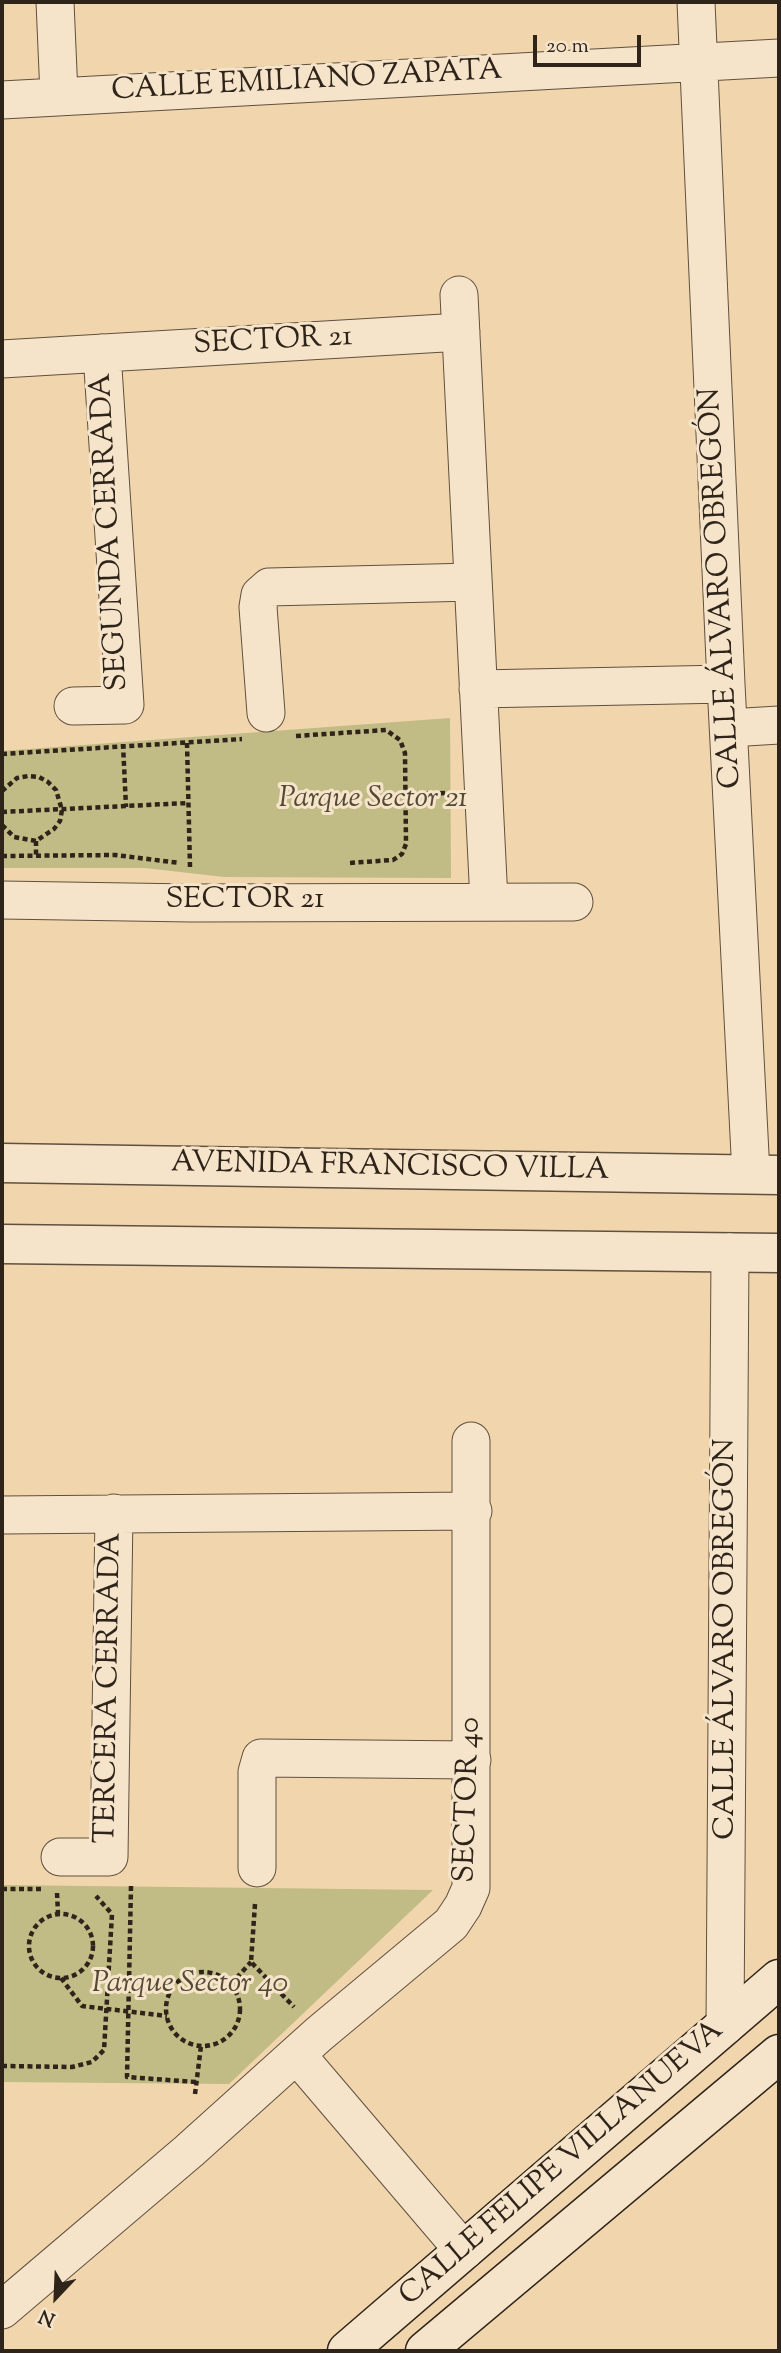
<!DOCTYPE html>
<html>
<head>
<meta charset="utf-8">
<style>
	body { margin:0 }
	#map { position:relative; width:781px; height:2353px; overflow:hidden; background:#f1d5ad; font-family:"Sorts Mill Goudy",serif }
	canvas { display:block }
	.frame { position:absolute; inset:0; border:4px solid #2e241a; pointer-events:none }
	.north { position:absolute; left:21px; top:2262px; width:70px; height:70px; -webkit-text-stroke:5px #f6e4ca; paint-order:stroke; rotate:203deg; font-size:19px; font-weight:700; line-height:28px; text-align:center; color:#2e241a }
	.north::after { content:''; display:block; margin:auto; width:24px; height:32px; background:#2e241a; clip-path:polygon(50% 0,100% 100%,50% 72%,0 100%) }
	.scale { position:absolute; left:533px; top:35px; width:108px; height:32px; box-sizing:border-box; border:4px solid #2e241a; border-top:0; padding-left:9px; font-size:21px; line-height:24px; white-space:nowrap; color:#2e241a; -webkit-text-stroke:5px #f6e4ca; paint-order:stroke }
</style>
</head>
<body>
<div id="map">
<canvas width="781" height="2353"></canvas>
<div class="frame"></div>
<div class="north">N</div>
<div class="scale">20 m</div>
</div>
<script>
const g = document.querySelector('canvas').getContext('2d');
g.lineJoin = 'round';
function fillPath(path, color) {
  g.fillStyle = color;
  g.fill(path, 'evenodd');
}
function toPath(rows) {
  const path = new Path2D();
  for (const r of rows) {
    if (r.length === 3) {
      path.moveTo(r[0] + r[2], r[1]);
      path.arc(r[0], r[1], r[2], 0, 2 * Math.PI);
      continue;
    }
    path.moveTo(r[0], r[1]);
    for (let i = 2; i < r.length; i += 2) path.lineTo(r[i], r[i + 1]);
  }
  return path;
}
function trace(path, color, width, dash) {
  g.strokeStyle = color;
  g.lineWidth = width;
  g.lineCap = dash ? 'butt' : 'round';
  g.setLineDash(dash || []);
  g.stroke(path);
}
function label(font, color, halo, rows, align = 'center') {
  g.font = font + ' "Sorts Mill Goudy",serif';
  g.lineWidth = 6;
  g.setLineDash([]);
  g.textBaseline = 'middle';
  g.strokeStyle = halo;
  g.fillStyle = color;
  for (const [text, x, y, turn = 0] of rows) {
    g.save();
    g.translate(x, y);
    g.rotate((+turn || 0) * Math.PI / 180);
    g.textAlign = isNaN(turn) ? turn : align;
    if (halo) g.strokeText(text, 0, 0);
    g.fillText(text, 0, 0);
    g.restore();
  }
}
fillPath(toPath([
	[450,718,451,878,224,877,145,868,2,868,2,751],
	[2,1885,433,1890,229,2084,2,2082]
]), '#c1bb85');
const minor = toPath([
	[55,2,59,95],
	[696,2,726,684,751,1174],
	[2,100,779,58],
	[459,295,489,901],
	[2,359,461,332],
	[478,689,726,684],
	[73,706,125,705,102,353],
	[266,713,258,607,260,595,269,587,473,582],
	[729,728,779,725],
	[2,900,191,903,574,902],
	[2,1515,473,1511],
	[60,1857,109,1857,114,1513],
	[257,1868,257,1772,261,1758,472,1760],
	[725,2026,730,1252],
	[297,2055,464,2251],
	[2,2310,189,2151,319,2034,451,1924,463,1906,471,1888,471,1441]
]);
const tertiary = toPath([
	[2,1163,779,1175],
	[2,1244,779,1253]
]);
const secondary = toPath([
	[347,2351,779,1979],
	[425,2351,779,2054]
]);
trace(minor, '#5f503f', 39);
trace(tertiary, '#5f503f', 41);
trace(secondary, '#2e241a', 41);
trace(toPath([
	[296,736,386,730,400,740,405,753,406,844,402,854,393,860,349,863],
	[187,743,190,867],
	[123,744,126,807],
	[2,754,242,739],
	[2,791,17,778,28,776,39,777,48,782,56,790,62,810,60,821,54,829,36,841,14,837,2,825],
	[406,794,447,793],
	[2,812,188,803],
	[36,841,36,856],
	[2,856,115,855,180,863],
	[131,1886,127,2077,196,2082],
	[2,1889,43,1889],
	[57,1893,58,1913],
	[255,1904,251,1962,294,2007],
	[61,1946,32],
	[203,2009,37],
	[61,1978,82,2006,167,2016],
	[231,1984,251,1962],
	[2,2066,72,2067,92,2062,104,2050,112,1914,96,1896],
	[195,2094,201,2046]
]), '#2e241a', 4.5, [5, 3.5]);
trace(minor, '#f6e4ca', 37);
trace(tertiary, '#f6e4ca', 38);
trace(secondary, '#f6e4ca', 38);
label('30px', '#2e241a', '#f6e4ca', [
	["CALLE EMILIANO ZAPATA",307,83,-3],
	["SECTOR 21",273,343,-3],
	["SEGUNDA CERRADA",112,532,-93],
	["CALLE ÁLVARO OBREGÓN",723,588,-93],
	["SECTOR 21",245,902],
	["AVENIDA FRANCISCO VILLA",390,1169,1],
	["CALLE ÁLVARO OBREGÓN",728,1639,-90],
	["TERCERA CERRADA",111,1688,-89],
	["SECTOR 40",470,1800,-88],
	["CALLE FELIPE VILLANUEVA",563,2165,-41]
]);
label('italic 30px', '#534a35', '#f6e4ca', [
	["Parque Sector 21",373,801],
	["Parque Sector 40",190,1986]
]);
</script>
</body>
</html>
